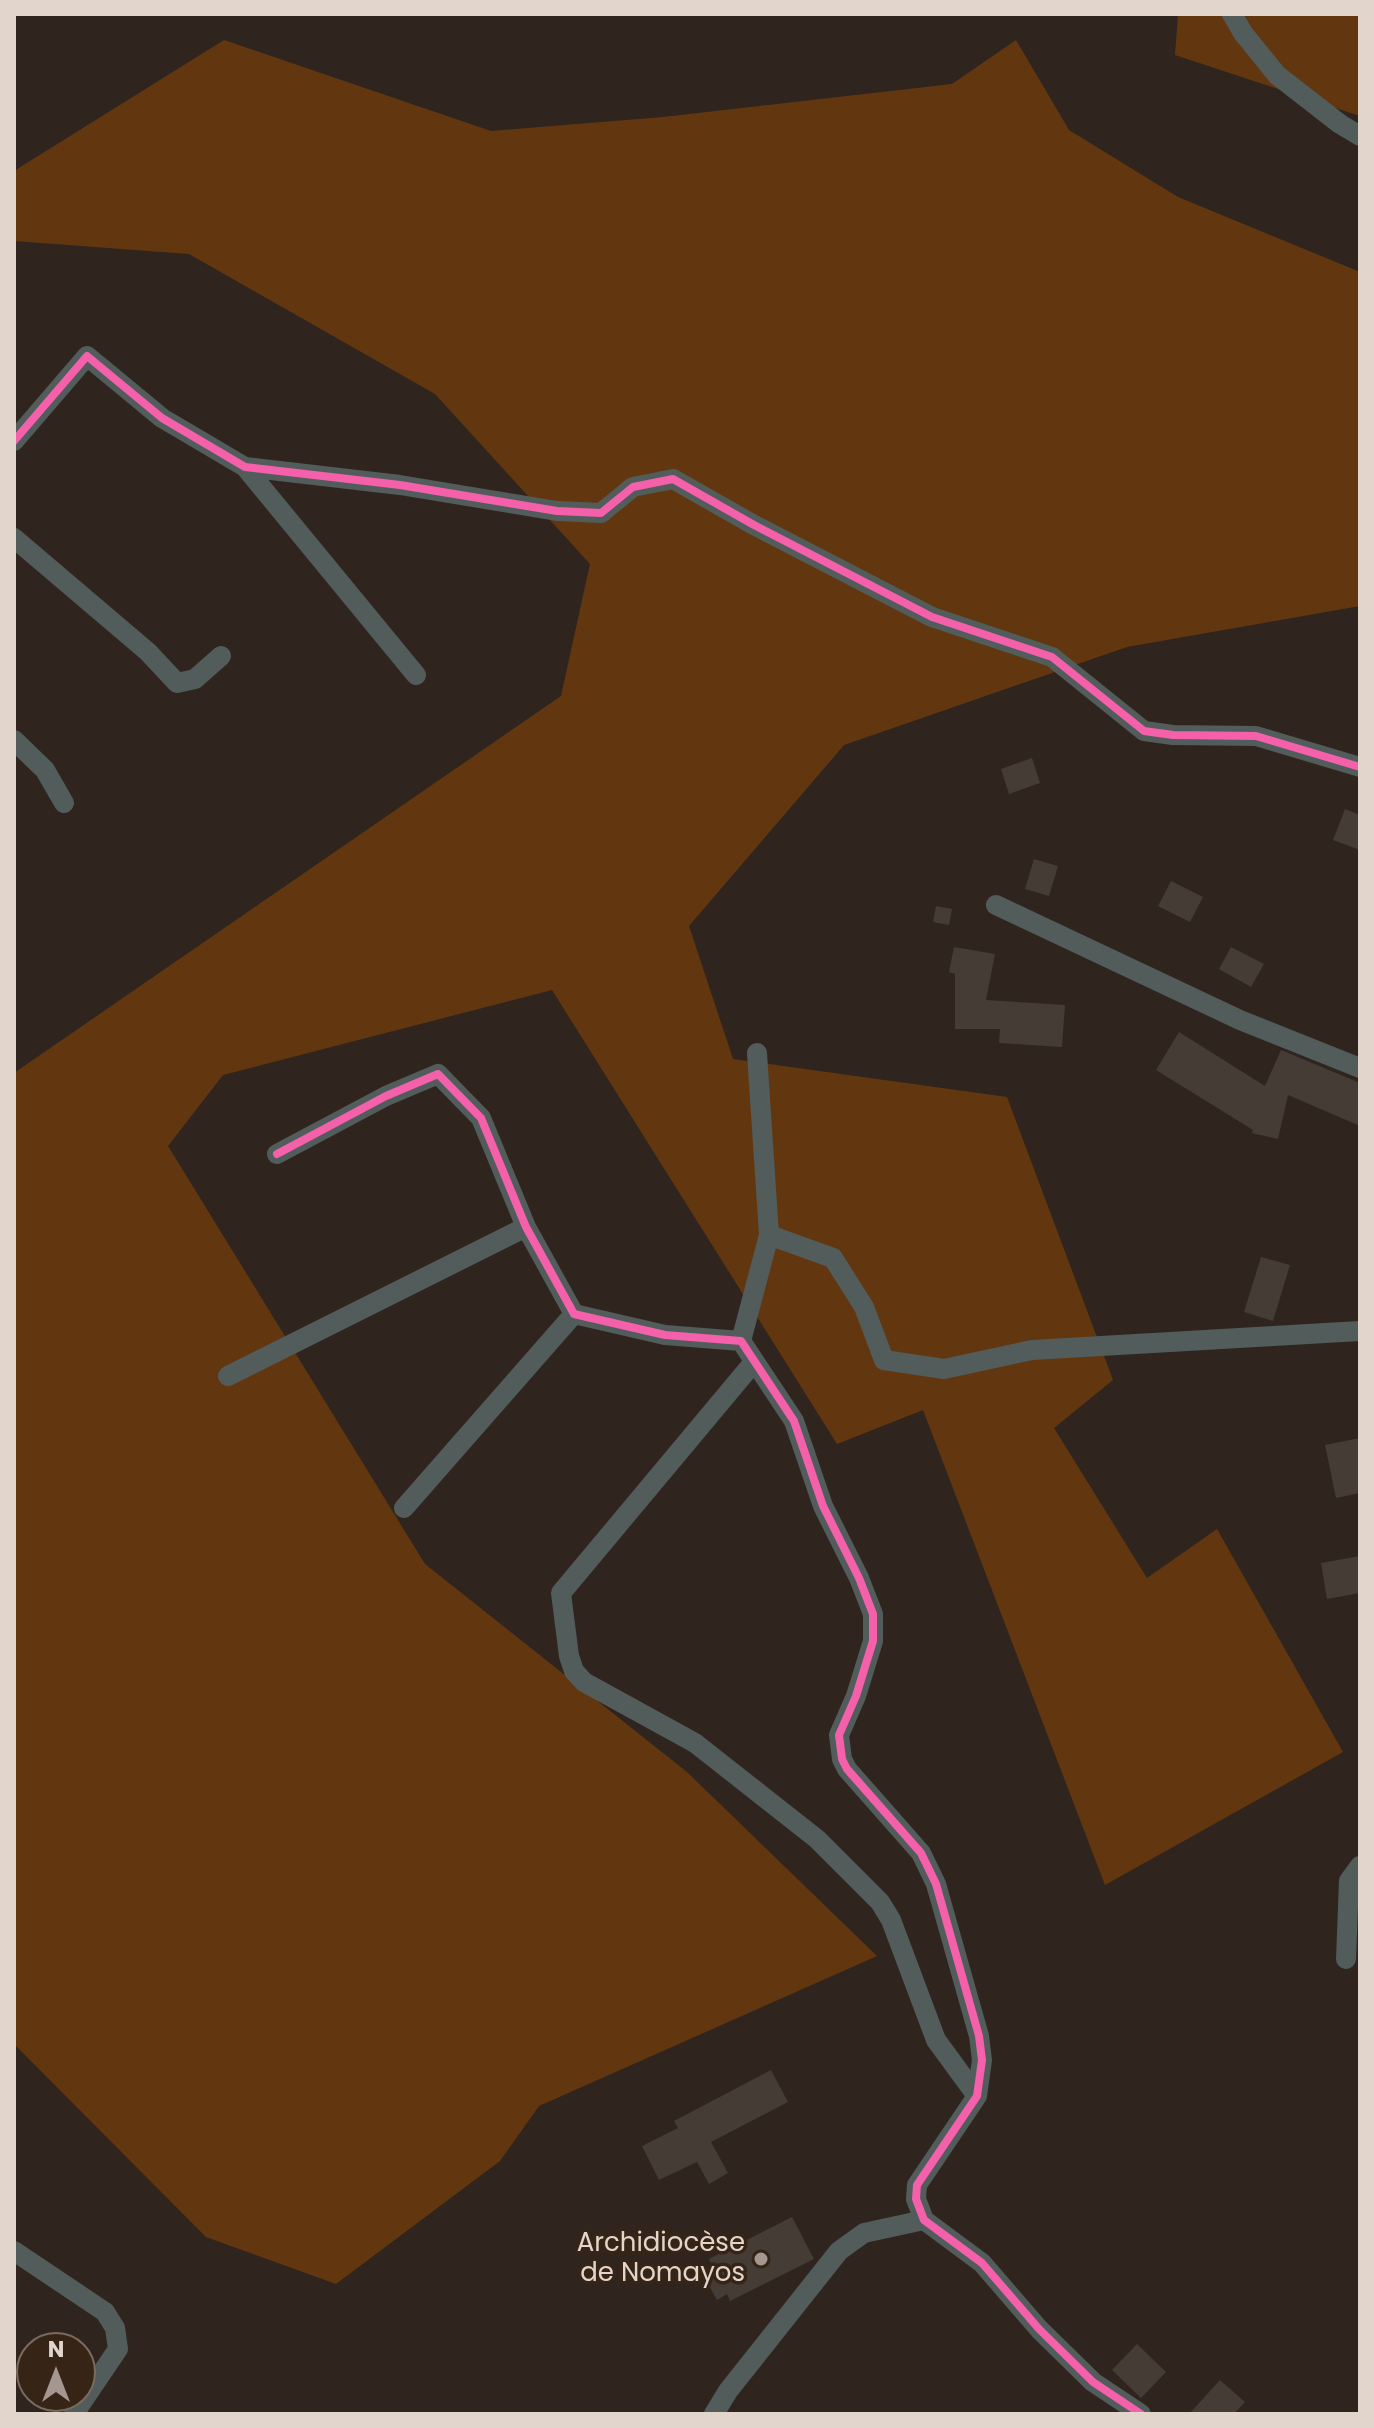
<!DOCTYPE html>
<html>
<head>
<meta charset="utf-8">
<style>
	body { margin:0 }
	#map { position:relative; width:1374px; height:2428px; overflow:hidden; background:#2f251e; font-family:Poppins,sans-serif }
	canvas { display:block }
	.frame { position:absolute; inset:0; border:16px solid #e1d5cc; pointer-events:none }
	.north { position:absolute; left:16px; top:2332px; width:80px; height:80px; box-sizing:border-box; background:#362417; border:2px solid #7a6b5f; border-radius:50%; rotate:0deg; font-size:22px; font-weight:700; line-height:32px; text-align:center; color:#e1d5cc }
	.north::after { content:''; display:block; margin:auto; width:28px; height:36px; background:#a3978f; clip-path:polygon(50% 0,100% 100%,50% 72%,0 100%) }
</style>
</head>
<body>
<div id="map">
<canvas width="1374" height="2428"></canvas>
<div class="frame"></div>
<div class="north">N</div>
</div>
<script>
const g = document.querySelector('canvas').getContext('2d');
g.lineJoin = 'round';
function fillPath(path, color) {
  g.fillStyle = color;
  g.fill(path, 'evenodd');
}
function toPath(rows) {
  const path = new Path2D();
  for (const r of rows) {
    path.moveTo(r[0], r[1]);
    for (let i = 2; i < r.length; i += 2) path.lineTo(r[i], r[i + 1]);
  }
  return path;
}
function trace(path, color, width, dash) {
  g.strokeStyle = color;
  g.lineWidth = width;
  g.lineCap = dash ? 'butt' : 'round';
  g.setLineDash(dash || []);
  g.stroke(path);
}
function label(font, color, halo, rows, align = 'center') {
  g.font = font + ' Poppins,sans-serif';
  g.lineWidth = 7;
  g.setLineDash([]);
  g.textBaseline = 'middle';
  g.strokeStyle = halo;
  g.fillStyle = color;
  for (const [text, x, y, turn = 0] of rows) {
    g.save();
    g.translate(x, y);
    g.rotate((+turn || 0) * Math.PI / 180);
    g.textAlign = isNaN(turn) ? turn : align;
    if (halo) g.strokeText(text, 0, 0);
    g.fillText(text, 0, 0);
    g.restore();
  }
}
fillPath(toPath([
	[1178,14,1360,14,1360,116,1175,55],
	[224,40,491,131,663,117,952,84,1016,40,1069,130,1178,197,1360,272,1360,606,1127,647,844,745,689,926,733,1059,1007,1097,1113,1380,1054,1428,1147,1578,1217,1529,1343,1752,1105,1885,923,1410,837,1444,552,990,223,1075,168,1146,425,1564,687,1772,877,1956,539,2106,500,2161,336,2284,206,2237,14,2044,14,1073,561,696,590,564,435,394,189,254,14,241,14,171]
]), '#623710');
fillPath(toPath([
	[1032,758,1040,783,1009,794,1001,769],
	[1345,809,1360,815,1360,850,1333,840],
	[1034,859,1058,866,1049,896,1025,889],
	[1171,881,1203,897,1190,922,1158,906],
	[936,906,952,909,949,925,933,922],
	[954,947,995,954,986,1000,1065,1005,1062,1047,999,1043,1000,1029,955,1029,955,974,949,972],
	[1231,947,1264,964,1251,987,1219,969],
	[1179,1032,1265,1086,1281,1050,1360,1083,1360,1126,1288,1095,1278,1139,1252,1133,1253,1130,1156,1070],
	[1261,1257,1290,1265,1273,1321,1244,1312],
	[1360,1438,1360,1493,1336,1498,1325,1445],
	[1360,1556,1360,1593,1327,1599,1321,1563],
	[771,2070,788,2102,711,2142,728,2173,709,2184,697,2162,659,2180,642,2146,678,2128,674,2121],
	[792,2217,814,2259,730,2301,727,2294,717,2300,702,2273,713,2267,709,2259],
	[1137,2344,1166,2372,1141,2398,1112,2370],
	[1220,2380,1245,2402,1234,2414,1189,2414]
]), '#453c36');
trace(toPath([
	[1232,14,1243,33,1277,75,1340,124,1360,136],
	[14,441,87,356,162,418,245,467,400,485,557,511,601,513,633,487,673,479,754,525,932,617,1052,657,1144,731,1173,735,1256,736,1360,767],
	[245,467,416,675],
	[14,538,148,652,177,683,195,679,221,656],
	[14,740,45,770,64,803],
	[996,905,1240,1020,1360,1068],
	[277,1154,386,1096,438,1074,481,1118,526,1227,574,1314,665,1335,741,1341,794,1421,823,1506,859,1578,873,1614,873,1641,856,1696,839,1735,842,1759,847,1769,921,1853,936,1884,979,2036,982,2060,977,2096,917,2185,916,2199,924,2220,982,2263,1039,2329,1093,2382,1141,2414],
	[769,1235,833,1258,864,1307,884,1360,944,1369,1032,1350,1360,1331],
	[741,1341,769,1235,757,1053],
	[754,1362,561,1593,569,1656,574,1671,584,1682,695,1743,817,1839,880,1902,891,1920,936,2040,977,2096],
	[228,1376,526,1227],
	[404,1508,574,1314],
	[1346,1959,1349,1881,1360,1866],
	[14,2251,105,2312,115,2328,118,2349,74,2414],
	[714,2414,728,2391,839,2251,864,2233,924,2220]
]), '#515c5b', 20);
trace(toPath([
	[14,441,87,356,162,418,245,467,400,485,557,511,601,513,633,487,673,479,754,525,932,617,1052,657,1144,731,1173,735,1256,736,1360,767],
	[277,1154,386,1096,438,1074,481,1118,526,1227,574,1314,665,1335,741,1341,794,1421,823,1506,859,1578,873,1614,873,1641,856,1696,839,1735,842,1759,847,1769,921,1853,936,1884,979,2036,982,2060,977,2096,917,2185,916,2199,924,2220,982,2263,1039,2329,1093,2382,1141,2414]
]), '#f560ab', 8);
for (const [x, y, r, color] of [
	[761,2259,8,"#a3978f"]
]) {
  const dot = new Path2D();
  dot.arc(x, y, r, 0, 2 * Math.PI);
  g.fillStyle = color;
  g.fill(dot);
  trace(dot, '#362417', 3);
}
label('26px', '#e1d5cc', '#362417', [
	["Archidiocèse",745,2244],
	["de Nomayos",745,2274]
], 'right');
</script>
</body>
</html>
